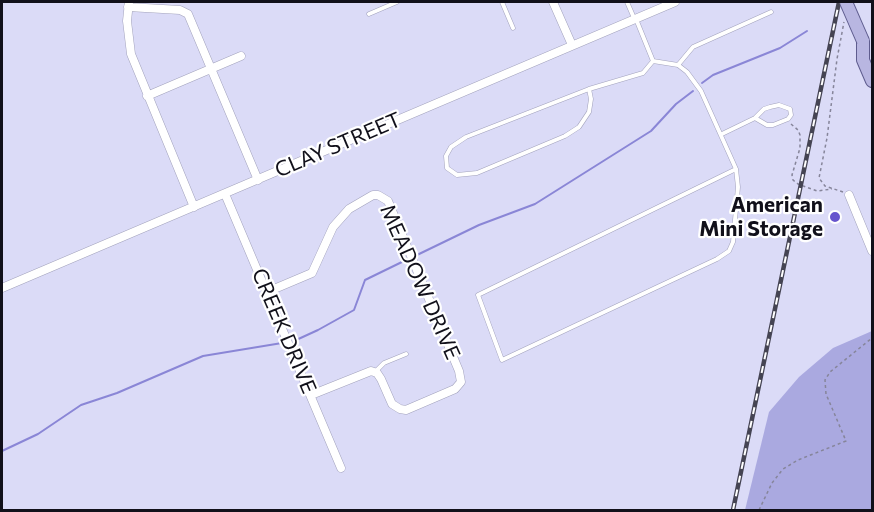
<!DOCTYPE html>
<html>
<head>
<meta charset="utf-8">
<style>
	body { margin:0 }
	#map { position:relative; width:874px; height:512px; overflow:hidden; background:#dbdbf7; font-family:Commissioner,sans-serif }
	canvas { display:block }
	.frame { position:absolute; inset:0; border:3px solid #11101a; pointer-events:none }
</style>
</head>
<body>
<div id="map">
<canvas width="874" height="512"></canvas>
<div class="frame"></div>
</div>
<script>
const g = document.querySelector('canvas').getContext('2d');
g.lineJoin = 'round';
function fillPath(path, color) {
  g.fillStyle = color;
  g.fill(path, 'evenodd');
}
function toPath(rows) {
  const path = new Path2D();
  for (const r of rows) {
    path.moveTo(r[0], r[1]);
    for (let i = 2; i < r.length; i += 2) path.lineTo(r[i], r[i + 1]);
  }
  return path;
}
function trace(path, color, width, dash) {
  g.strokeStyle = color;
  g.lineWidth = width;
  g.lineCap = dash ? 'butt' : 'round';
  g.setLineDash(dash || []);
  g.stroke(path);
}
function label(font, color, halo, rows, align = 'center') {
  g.font = font + ' Commissioner,sans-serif';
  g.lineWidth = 4.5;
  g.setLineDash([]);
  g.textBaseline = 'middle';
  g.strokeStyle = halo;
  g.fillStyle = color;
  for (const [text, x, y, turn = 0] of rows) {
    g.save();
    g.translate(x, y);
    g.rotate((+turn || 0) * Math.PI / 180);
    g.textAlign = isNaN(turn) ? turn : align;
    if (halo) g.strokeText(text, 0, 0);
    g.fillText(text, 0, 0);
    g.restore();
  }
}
fillPath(toPath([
	[872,331,872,510,745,510,769,412,799,377,833,348]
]), '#aaa9e0');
trace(toPath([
	[702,83,713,75,780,48,807,31],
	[417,255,479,225,535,204,651,131,676,104,693,91],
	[294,341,318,330,354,310,365,280,406,260],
	[2,451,38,434,81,405,117,393,203,356,282,343]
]), '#8a86d6', 2);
const lane = toPath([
	[502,2,513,28],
	[627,2,634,18],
	[369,14,397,2],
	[636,19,653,61,678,65,687,72,701,91,736,169],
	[678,65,693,47,771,12],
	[589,89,591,99,589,112,579,127,565,136,477,173,457,175,447,168,446,156,451,147,466,137,589,89],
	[589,89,643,73,653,61],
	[722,134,755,118,764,109,770,107,779,105,790,109,791,115,788,119,773,125,767,125,755,118],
	[736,169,738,187,733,242,729,251,717,259,502,360,478,295,736,169],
	[375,372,384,363,406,354]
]);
const street = toPath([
	[129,2,127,21,131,54,194,207],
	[553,2,572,45],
	[128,7,180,10,188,14,258,180],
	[147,96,241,56],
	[225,194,341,468],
	[849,195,872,251],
	[2,288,675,2],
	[267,292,312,273,333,227,349,209,373,195,378,195,388,201,459,371,461,382,455,389,406,410,400,409,392,404,381,379,377,373,371,371,311,395]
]);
const primary = toPath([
	[863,41,863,60,872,81]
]);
trace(lane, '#a2a2bc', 5);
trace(street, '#a2a2bc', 9);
trace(primary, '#5e5c8e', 14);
trace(toPath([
	[791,124,798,130,800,135,800,148,792,175,793,180,798,184,817,191,832,189],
	[843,192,825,186,819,178,827,138,837,59,844,22],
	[759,510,772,483,783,469,798,460,846,441,826,394,825,380,830,372,872,338]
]), '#86859a', 1.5, [3, 3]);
trace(lane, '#fff', 4);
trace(street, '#fff', 8);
trace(primary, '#b8b6e1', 12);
const rail = toPath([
	[733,510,839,2]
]);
trace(rail, '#454453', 4.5);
trace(rail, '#fff', 2, [7]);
const primaryBridge = toPath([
	[846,2,863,41]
]);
trace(primaryBridge, '#5e5c8e', 14, []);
trace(primaryBridge, '#b8b6e1', 12);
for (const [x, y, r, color] of [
	[835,217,6,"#6654cd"]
]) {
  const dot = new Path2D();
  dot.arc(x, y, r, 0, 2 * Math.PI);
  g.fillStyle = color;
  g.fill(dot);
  trace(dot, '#fff', 2);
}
label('21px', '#11101a', '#fff', [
	["CLAY STREET",338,145,-23],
	["MEADOW DRIVE",420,282,66],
	["CREEK DRIVE",284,331,67]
]);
label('bold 21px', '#11101a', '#fff', [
	["American",823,205],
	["Mini Storage",823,229]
], 'right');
</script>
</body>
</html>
